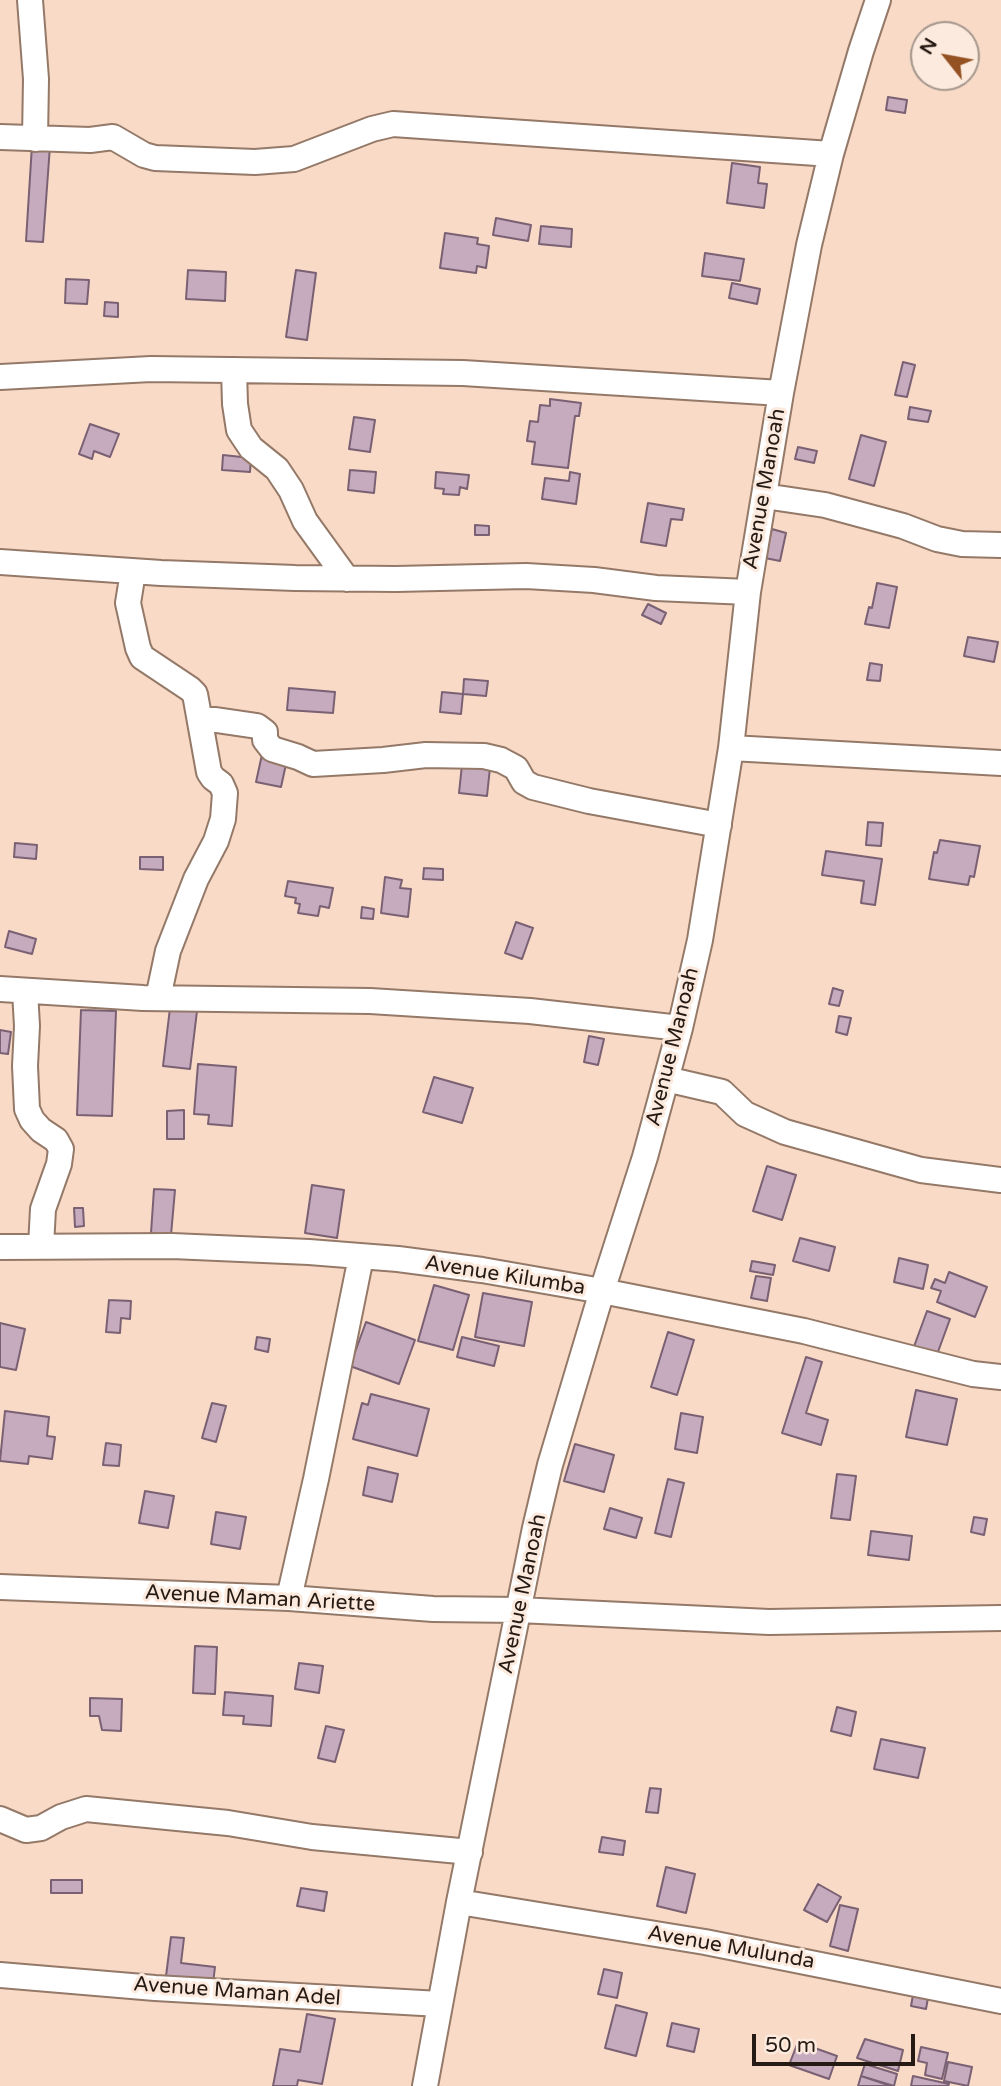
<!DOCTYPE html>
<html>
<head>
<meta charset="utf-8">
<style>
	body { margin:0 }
	#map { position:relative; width:1001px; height:2086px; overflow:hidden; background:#f8dac7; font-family:"Varela Round",sans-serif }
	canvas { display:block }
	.north { position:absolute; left:910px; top:21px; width:70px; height:70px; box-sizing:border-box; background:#fceade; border:2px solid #a6978d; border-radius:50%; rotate:301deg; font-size:19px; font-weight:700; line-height:28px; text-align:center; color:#261b14 }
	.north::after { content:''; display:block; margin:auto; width:24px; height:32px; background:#945121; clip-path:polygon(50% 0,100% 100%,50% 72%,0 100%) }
	.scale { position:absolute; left:752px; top:2034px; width:163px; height:32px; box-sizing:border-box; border:4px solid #261b14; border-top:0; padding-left:9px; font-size:21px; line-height:24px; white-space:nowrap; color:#261b14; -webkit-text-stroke:5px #fceade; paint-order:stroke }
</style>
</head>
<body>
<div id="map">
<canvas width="1001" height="2086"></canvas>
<div class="north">N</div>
<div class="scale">50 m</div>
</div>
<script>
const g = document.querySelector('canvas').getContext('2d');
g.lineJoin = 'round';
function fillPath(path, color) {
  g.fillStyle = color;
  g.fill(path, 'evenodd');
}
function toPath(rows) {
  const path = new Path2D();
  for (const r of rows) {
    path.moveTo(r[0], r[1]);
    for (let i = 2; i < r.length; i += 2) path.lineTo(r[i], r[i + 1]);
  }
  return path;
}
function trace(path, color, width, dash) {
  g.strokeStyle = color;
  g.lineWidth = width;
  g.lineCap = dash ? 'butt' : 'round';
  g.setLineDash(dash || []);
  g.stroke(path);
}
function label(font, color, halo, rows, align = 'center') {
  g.font = font + ' "Varela Round",sans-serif';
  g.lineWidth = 6;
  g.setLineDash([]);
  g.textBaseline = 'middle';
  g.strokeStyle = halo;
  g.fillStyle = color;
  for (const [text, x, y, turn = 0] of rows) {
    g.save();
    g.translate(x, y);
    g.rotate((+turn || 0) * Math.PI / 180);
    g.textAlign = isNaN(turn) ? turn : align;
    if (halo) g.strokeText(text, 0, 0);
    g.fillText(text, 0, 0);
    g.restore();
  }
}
const building = toPath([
	[888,97,907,100,905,113,886,110,888,97],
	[32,145,50,146,43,242,26,241,32,145],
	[732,163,760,167,758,183,767,184,764,208,727,203,732,163],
	[496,218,531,225,528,241,493,235,496,218],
	[541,226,572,229,571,247,539,244,541,226],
	[445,233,478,238,477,244,489,246,486,268,477,266,476,273,440,268,445,233],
	[705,253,744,259,740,281,702,276,705,253],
	[188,270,226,272,225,301,186,299,188,270],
	[296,270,316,273,307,340,286,337,296,270],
	[66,279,89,280,87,304,65,303,66,279],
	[732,283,760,289,757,304,729,298,732,283],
	[105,302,118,303,118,317,104,316,105,302],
	[903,362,915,365,907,397,895,395,903,362],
	[550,399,581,403,579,416,575,416,568,468,532,464,535,442,527,441,530,421,538,422,540,405,550,406,550,399],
	[910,407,931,411,928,422,908,419,910,407],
	[354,417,375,420,370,452,349,449,354,417],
	[90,424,119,434,110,457,94,451,92,459,79,454,90,424],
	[861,435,886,442,874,486,849,479,861,435],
	[798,447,817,451,814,463,795,459,798,447],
	[223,455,251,458,250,472,222,470,223,455],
	[350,470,376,472,374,493,348,490,350,470],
	[436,472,469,475,467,489,460,487,459,495,443,494,444,489,435,488,436,472],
	[570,472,580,474,576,504,542,499,545,478,569,481,570,472],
	[648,503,684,509,682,520,671,519,666,546,641,542,648,503],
	[475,525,489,526,489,535,475,535,475,525],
	[772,529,786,533,780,561,765,558,772,529],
	[877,583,897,587,889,628,865,624,869,607,872,608,877,583],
	[648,604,666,613,661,624,642,615,648,604],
	[968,637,998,642,994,662,964,656,968,637],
	[870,663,882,665,880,681,867,680,870,663],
	[464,679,488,681,486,696,463,694,464,679],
	[289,688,335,692,333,713,287,710,289,688],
	[442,692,463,694,461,714,440,712,442,692],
	[263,750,288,755,281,787,256,782,263,750],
	[463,755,491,758,487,796,459,793,463,755],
	[868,822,883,823,881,846,866,845,868,822],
	[940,840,980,846,974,877,970,876,968,885,929,879,934,852,937,853,940,840],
	[15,843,37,845,36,859,14,857,15,843],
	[826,851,882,859,875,905,861,903,864,881,822,875,826,851],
	[140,857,163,857,163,870,140,869,140,857],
	[424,868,443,869,443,880,423,879,424,868],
	[385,877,402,880,400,888,411,889,408,917,381,913,385,877],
	[288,881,333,888,329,908,320,906,318,916,298,913,300,904,295,903,296,898,285,896,288,881],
	[362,907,374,909,373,919,361,918,362,907],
	[516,922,533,928,522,959,505,953,516,922],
	[9,931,36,939,32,954,5,947,9,931],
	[833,988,843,991,839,1006,829,1004,833,988],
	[170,1008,197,1011,190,1069,163,1066,170,1008],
	[81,1010,116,1011,112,1116,77,1115,81,1010],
	[839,1016,851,1018,847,1035,836,1032,839,1016],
	[0,1030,11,1032,8,1054,0,1053,0,1030],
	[589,1036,604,1039,598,1065,584,1062,589,1036],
	[198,1064,236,1067,232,1126,208,1124,209,1115,194,1114,198,1064],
	[434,1077,473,1088,462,1123,423,1112,434,1077],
	[184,1110,184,1139,167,1139,167,1111,184,1110],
	[767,1166,796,1175,782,1220,753,1211,767,1166],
	[312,1185,344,1190,337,1238,305,1233,312,1185],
	[154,1189,175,1190,171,1235,151,1233,154,1189],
	[74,1208,83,1208,84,1226,75,1227,74,1208],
	[800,1238,835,1247,829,1271,793,1261,800,1238],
	[899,1258,928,1265,923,1289,894,1282,899,1258],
	[752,1261,775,1265,773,1275,750,1271,752,1261],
	[949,1272,987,1287,975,1317,937,1302,941,1291,931,1288,935,1279,945,1283,949,1272],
	[756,1276,771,1278,767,1301,751,1298,756,1276],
	[434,1285,469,1295,453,1350,418,1341,434,1285],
	[483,1293,532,1302,524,1346,475,1337,483,1293],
	[109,1300,131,1301,130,1319,121,1318,120,1333,106,1332,109,1300],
	[927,1311,950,1319,935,1360,912,1352,927,1311],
	[366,1322,415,1340,399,1384,350,1366,366,1322],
	[0,1323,25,1329,16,1370,0,1367,0,1323],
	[668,1332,694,1340,677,1395,651,1387,668,1332],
	[257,1337,270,1339,268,1352,255,1349,257,1337],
	[462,1337,499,1346,494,1366,457,1357,462,1337],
	[806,1357,822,1362,806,1413,828,1420,821,1445,782,1433,806,1357],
	[916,1390,957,1399,947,1445,906,1437,916,1390],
	[371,1394,429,1409,417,1456,353,1439,362,1403,368,1405,371,1394],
	[212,1403,226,1406,216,1442,202,1438,212,1403],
	[5,1411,49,1417,47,1436,55,1437,52,1459,29,1456,28,1464,0,1461,5,1411],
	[681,1413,703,1417,697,1453,675,1449,681,1413],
	[106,1443,121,1445,119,1466,103,1465,106,1443],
	[575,1444,614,1455,604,1492,564,1481,575,1444],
	[368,1467,398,1474,392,1502,363,1495,368,1467],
	[837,1474,856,1476,850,1520,831,1518,837,1474],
	[668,1479,684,1483,671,1537,655,1533,668,1479],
	[145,1491,174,1496,168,1528,139,1523,145,1491],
	[610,1508,642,1518,636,1538,604,1529,610,1508],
	[216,1512,246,1517,240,1549,211,1544,216,1512],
	[974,1517,987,1519,984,1535,971,1532,974,1517],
	[871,1531,912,1536,909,1560,868,1555,871,1531],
	[195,1646,217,1647,215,1694,193,1693,195,1646],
	[299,1663,323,1666,319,1693,295,1689,299,1663],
	[225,1692,273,1696,271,1726,243,1724,244,1716,223,1715,225,1692],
	[90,1698,122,1699,121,1731,102,1730,99,1716,90,1716,90,1698],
	[837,1707,856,1712,851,1736,831,1731,837,1707],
	[326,1726,344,1730,335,1762,318,1758,326,1726],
	[881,1739,925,1748,918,1778,874,1769,881,1739],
	[650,1788,661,1789,658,1813,646,1812,650,1788],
	[602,1837,625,1841,623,1855,599,1852,602,1837],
	[666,1867,695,1874,686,1913,657,1906,666,1867],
	[51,1880,82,1880,82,1893,51,1893,51,1880],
	[818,1884,841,1897,827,1922,804,1910,818,1884],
	[301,1888,327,1892,324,1911,297,1906,301,1888],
	[840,1905,858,1909,848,1951,830,1946,840,1905],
	[171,1937,184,1938,181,1963,215,1967,213,1983,166,1976,171,1937],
	[604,1969,622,1973,617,1998,598,1994,604,1969],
	[913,1995,928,1998,926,2009,911,2006,913,1995],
	[616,2005,647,2013,636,2056,605,2048,616,2005],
	[307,2014,335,2019,322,2084,298,2080,297,2086,273,2086,280,2049,300,2052,307,2014],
	[672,2023,699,2029,694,2052,667,2046,672,2023],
	[865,2039,903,2050,898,2071,857,2058,865,2039],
	[798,2042,837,2056,829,2079,789,2065,798,2042],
	[921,2047,948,2053,942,2079,925,2075,927,2063,918,2061,921,2047],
	[948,2062,972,2067,968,2086,944,2081,948,2062],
	[865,2064,897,2074,894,2086,861,2076,865,2064],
	[861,2076,891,2086,858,2086,861,2076],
	[913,2076,949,2084,948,2086,911,2086,913,2076]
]);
fillPath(building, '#c6aabe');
trace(building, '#7a6073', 2);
const minor = toPath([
	[30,0,36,79,35,139],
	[0,137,90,140,113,137,144,155,155,158,255,162,294,159,372,129,393,124,831,154],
	[234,370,235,404,239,430,251,448,277,469,291,490,305,521,347,579],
	[0,377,151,369,463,373,781,393],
	[764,496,825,505,903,526,937,539,962,544,1001,545],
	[0,562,161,573,295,578,396,579,526,576,594,580,656,588,748,592],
	[133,572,128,603,138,648,142,657,190,689,195,694,209,772,213,778,221,784,225,793,223,819,216,841,196,879,168,951,158,998],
	[201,720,216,720,257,726,265,732,265,740,272,749,298,757,313,764,383,760,426,755,484,756,501,760,516,768,524,782,533,787,589,801,719,825],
	[731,748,1001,763],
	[0,989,143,998,370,1001,530,1011,680,1028],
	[25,991,27,1026,25,1066,27,1109,32,1120,41,1130,56,1140,61,1149,59,1164,43,1209,41,1246],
	[666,1079,722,1092,745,1114,785,1132,921,1170,1001,1180],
	[0,1247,172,1246,309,1252,398,1259,482,1270,602,1291,804,1331,973,1374,1001,1377],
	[0,1587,289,1598,433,1609,519,1610,769,1622,1001,1618],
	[289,1598,316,1479,361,1257],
	[0,1819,26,1830,41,1828,61,1817,86,1809,228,1823,312,1837,470,1852],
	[459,1902,705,1942,1001,2001],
	[0,1975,155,1988,440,2004],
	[425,2086,459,1902,535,1528,550,1465,602,1291,645,1157,680,1028,700,940,731,748,748,592,781,393,809,245,831,154,861,51,878,0]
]);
trace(minor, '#947968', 28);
trace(minor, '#fff', 24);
label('21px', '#261b14', '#fceade', [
	["Avenue Manoah",765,489,-80],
	["Avenue Manoah",673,1047,-76],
	["Avenue Kilumba",505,1276,9],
	["Avenue Manoah",523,1594,-78],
	["Avenue Maman Ariette",260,1599,3],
	["Avenue Mulunda",731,1948,10],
	["Avenue Maman Adel",237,1992,4]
]);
</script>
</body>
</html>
